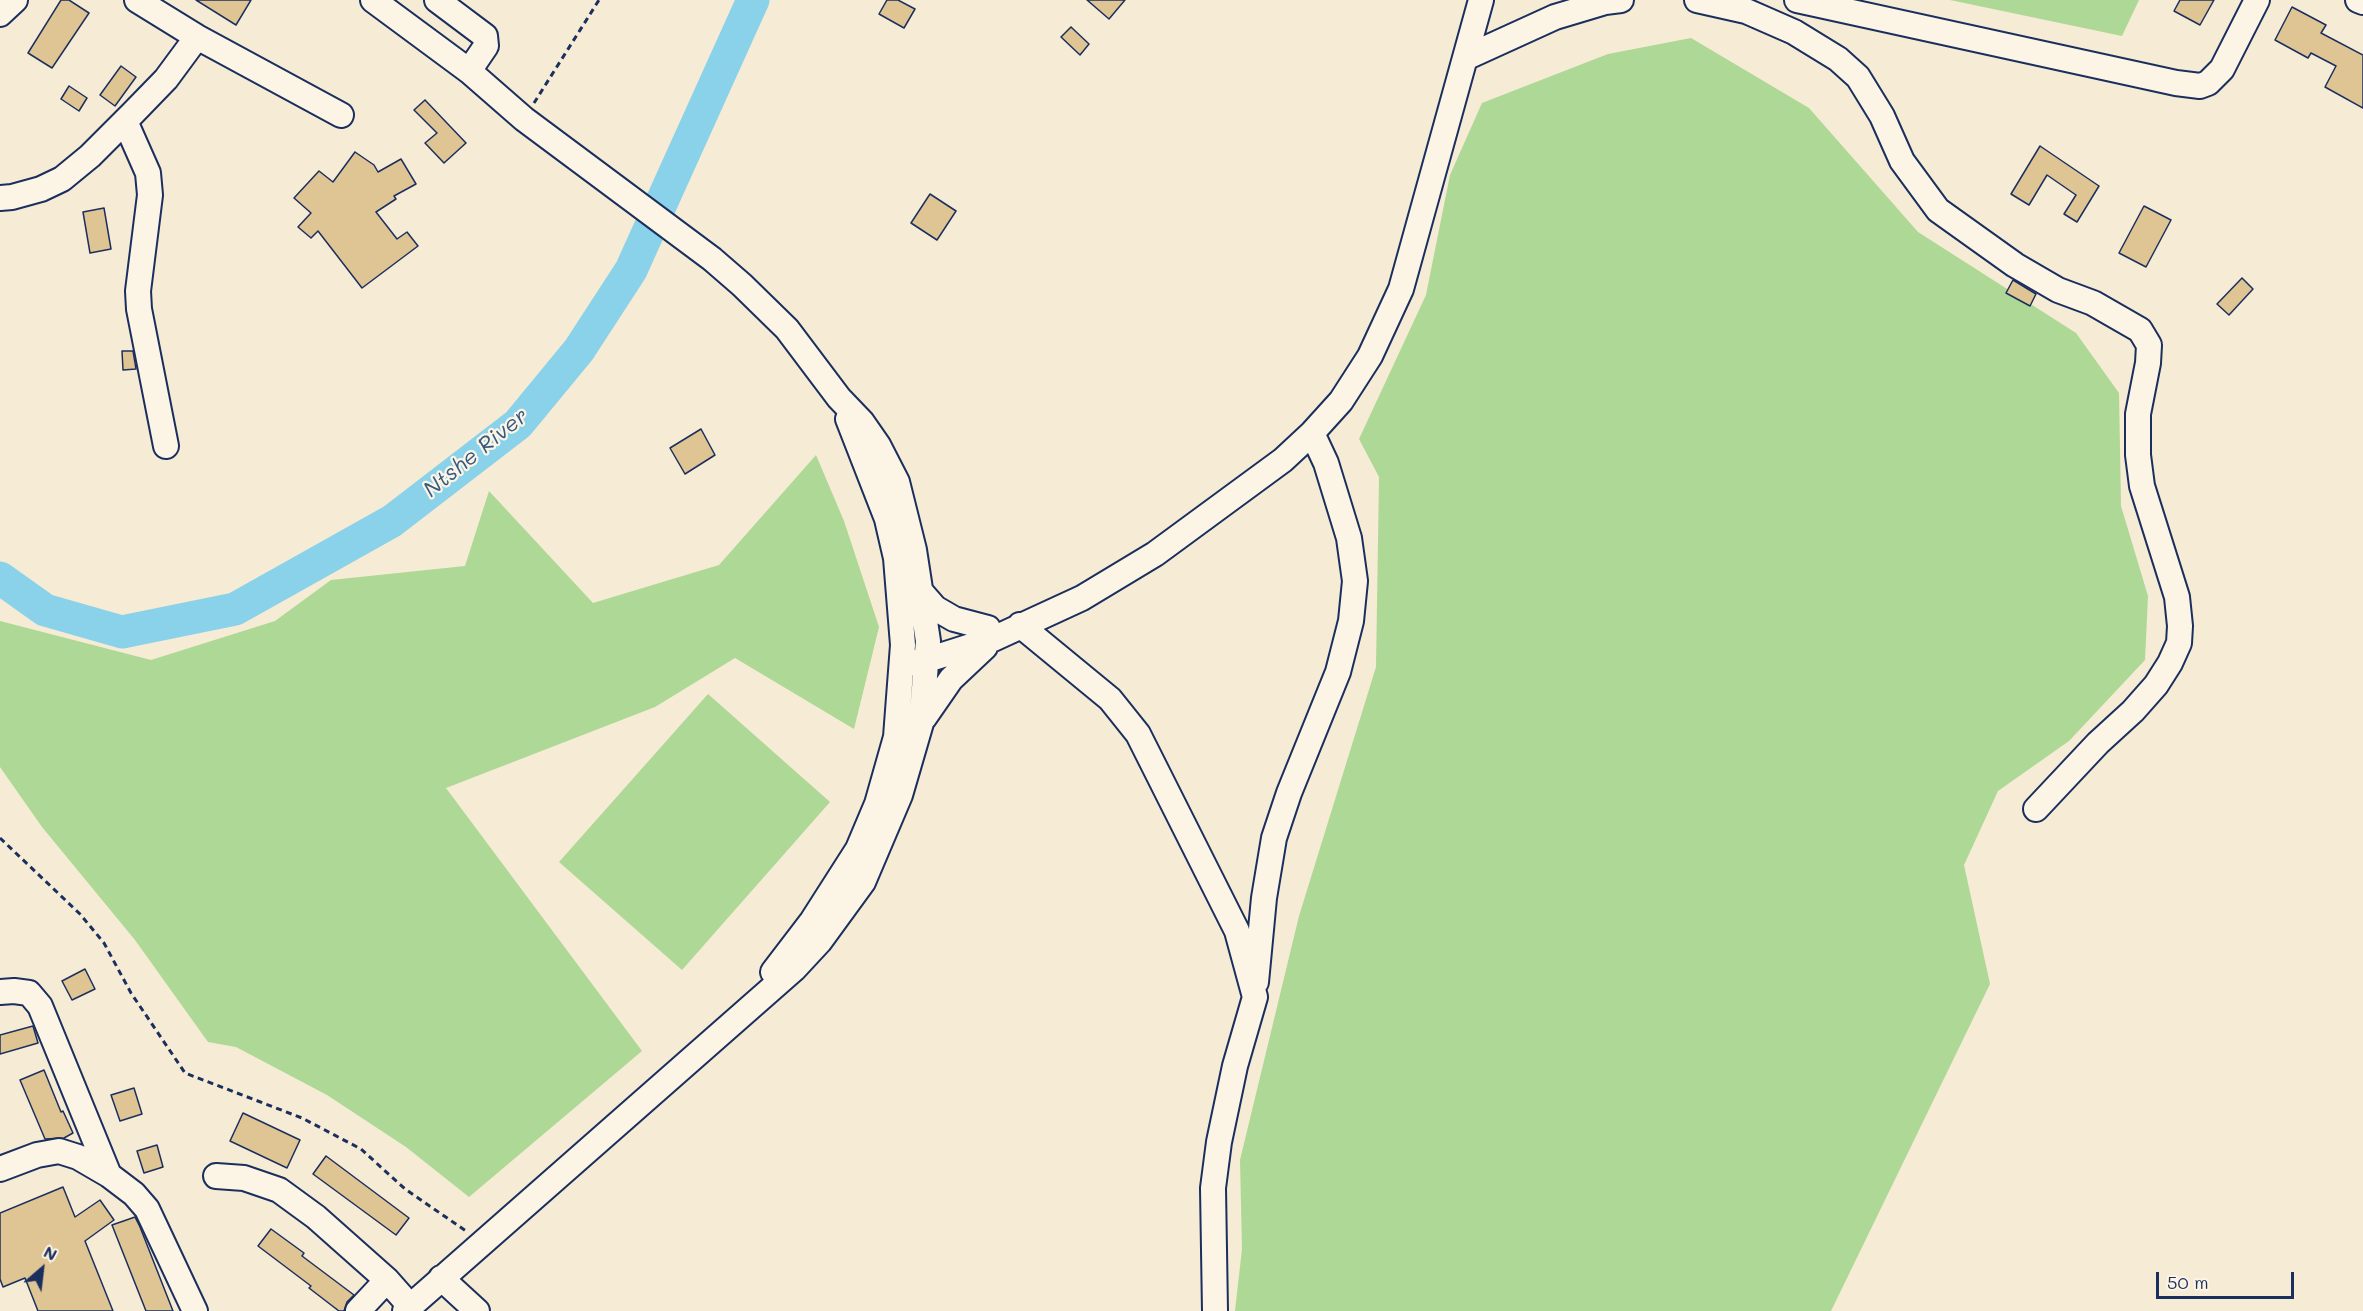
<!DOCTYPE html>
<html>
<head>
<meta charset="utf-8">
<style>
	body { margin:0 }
	#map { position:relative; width:2363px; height:1311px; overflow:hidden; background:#f6ebd5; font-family:Mali,sans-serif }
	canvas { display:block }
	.north { position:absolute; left:12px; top:1239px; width:60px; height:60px; -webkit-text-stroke:4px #fcf5e5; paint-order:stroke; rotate:28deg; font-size:16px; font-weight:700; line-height:24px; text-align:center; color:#1b2f5e }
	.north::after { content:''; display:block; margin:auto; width:21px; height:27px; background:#1b2f5e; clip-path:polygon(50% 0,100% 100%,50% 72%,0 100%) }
	.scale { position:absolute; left:2156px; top:1272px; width:138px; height:27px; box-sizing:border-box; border:3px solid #1b2f5e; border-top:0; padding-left:8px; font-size:18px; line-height:21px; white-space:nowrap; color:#1b2f5e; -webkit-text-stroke:4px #fcf5e5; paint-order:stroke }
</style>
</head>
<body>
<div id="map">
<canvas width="2363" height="1311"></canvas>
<div class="north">N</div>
<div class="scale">50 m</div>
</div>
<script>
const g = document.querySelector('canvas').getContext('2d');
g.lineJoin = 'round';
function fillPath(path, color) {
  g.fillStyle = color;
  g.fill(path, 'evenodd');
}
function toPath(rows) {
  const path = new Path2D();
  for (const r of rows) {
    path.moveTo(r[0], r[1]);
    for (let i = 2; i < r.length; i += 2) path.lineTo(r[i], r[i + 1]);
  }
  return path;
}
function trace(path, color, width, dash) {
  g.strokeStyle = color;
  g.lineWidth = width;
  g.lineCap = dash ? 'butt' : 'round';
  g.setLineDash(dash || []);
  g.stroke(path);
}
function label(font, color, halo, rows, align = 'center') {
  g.font = font + ' Mali,sans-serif';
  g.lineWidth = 4.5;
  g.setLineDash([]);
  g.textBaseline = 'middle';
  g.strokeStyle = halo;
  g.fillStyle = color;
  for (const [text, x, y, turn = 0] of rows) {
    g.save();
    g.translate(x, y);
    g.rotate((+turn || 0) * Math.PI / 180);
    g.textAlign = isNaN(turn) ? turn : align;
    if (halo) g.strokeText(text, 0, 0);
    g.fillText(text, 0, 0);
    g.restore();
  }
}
fillPath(toPath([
	[1950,0,2139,0,2122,36],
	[1691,38,1809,108,1918,232,2076,333,2119,393,2121,506,2148,596,2145,660,2069,741,1998,791,1964,865,1990,984,1831,1311,1235,1311,1242,1249,1240,1160,1299,916,1376,667,1379,477,1359,439,1426,295,1450,175,1482,103,1608,54],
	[816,455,844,521,879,627,854,729,735,658,655,707,446,788,642,1051,469,1197,406,1147,327,1095,236,1047,208,1042,135,940,42,827,0,767,0,621,151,660,275,621,331,580,465,566,489,491,593,603,719,565],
	[708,694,830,802,682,970,559,862]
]), '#aed895');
trace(toPath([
	[0,578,45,610,122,632,235,609,392,521,518,424,579,350,631,270,753,0]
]), '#89d2ea', 33);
const building = toPath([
	[61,0,69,0,89,13,52,68,28,53,61,0],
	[196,0,251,0,236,25,196,0],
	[887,0,898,0,915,9,904,28,879,14,887,0],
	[1087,0,1125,0,1109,19,1087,0],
	[2180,0,2214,0,2200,25,2174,11,2180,0],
	[2292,7,2326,25,2321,33,2363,55,2363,108,2325,87,2336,66,2311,53,2308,58,2275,40,2292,7],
	[1071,27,1089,44,1080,55,1061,37,1071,27],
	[121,66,136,77,115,106,100,95,121,66],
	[69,86,87,98,79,111,61,99,69,86],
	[425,100,466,143,444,163,425,143,437,133,414,110,425,100],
	[2040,146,2099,186,2077,222,2064,214,2076,195,2047,175,2029,205,2011,194,2040,146],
	[355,152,374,165,378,172,401,159,416,184,394,196,396,199,376,212,397,239,407,232,418,246,362,288,318,231,311,238,298,227,311,213,294,198,319,171,333,182,355,152],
	[930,194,956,211,937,240,911,223,930,194],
	[2144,206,2171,220,2146,267,2119,253,2144,206],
	[104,208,111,249,90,253,83,212,104,208],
	[2242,278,2253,289,2229,315,2217,304,2242,278],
	[2013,280,2036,294,2030,306,2006,293,2013,280],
	[122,351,133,351,136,369,123,370,122,351],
	[701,429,715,455,685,474,670,448,701,429],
	[85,969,95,989,72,1000,62,981,85,969],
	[33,1026,38,1043,0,1054,0,1035,33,1026],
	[44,1070,61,1112,63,1111,73,1133,64,1138,45,1139,20,1080,44,1070],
	[134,1088,142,1114,120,1121,111,1095,134,1088],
	[243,1113,300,1140,287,1168,230,1141,243,1113],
	[157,1145,163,1167,144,1173,137,1151,157,1145],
	[326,1156,409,1218,396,1235,313,1174,326,1156],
	[63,1187,75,1217,100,1200,114,1220,85,1241,113,1311,38,1311,25,1278,3,1287,0,1279,0,1213,63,1187],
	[135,1217,140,1227,173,1311,146,1311,112,1225,135,1217],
	[271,1229,304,1253,302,1256,354,1295,347,1302,344,1311,339,1311,309,1288,311,1286,258,1246,271,1229]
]);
fillPath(building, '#dfc494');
trace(building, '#1b2f5e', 1.5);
const minor = toPath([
	[137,0,197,37,341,115],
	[373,0,469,71,524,119,712,259,742,285,787,329,839,398,862,422,878,445,897,482,914,550,928,641,921,723,900,795,863,882,820,941,794,969,405,1311],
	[437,0,485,36,486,46,469,71],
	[1697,0,1746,11,1794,32,1838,59,1858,77,1882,116,1902,161,1938,210,2015,265,2058,290,2093,303,2140,330,2149,345,2148,363,2138,414,2138,455,2142,486,2177,597,2180,626,2179,643,2170,663,2156,685,2133,711,2098,743,2036,809],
	[1797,0,2176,83,2200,86,2208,83,2222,69,2257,0],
	[2358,0,2363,2],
	[0,14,15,0],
	[1465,58,1555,17,1605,2,1621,0],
	[125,121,148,173,150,195,138,291,139,309,166,446],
	[0,198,12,197,41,189,62,179,90,156,133,113,166,79,197,37],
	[921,592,935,608,954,619,988,628],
	[1020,625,1110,699,1138,734,1237,931,1255,997,1235,1066,1219,1142,1213,1188,1215,1311],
	[903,665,927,660,993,639,1082,598,1155,554,1283,460,1312,433,1341,401,1370,356,1401,289,1481,0],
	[924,718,951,679,985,647],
	[773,972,812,921,858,849,877,804,896,737,903,645,896,558,887,519,848,419],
	[1256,982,1264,898,1274,838,1289,793,1338,672,1351,621,1355,581,1349,538,1326,463,1312,433],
	[0,992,14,991,29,993,40,1006,109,1175],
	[0,1169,37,1155,59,1151,78,1157,109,1175,134,1194,147,1209,195,1311],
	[216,1176,244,1178,279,1190,316,1217,387,1280,410,1306],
	[441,1278,477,1311],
	[358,1311,387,1280]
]);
trace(minor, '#1b2f5e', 28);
trace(toPath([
	[534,103,599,0],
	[0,838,80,914,104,943,131,993,185,1073,302,1118,361,1149,405,1189,466,1231]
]), '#1b2f5e', 3, [6, 4.5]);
trace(minor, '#fcf5e5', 24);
label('italic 22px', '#365881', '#fcf5e5', [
	["Ntshe River",476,453,-39]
]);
</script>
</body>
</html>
